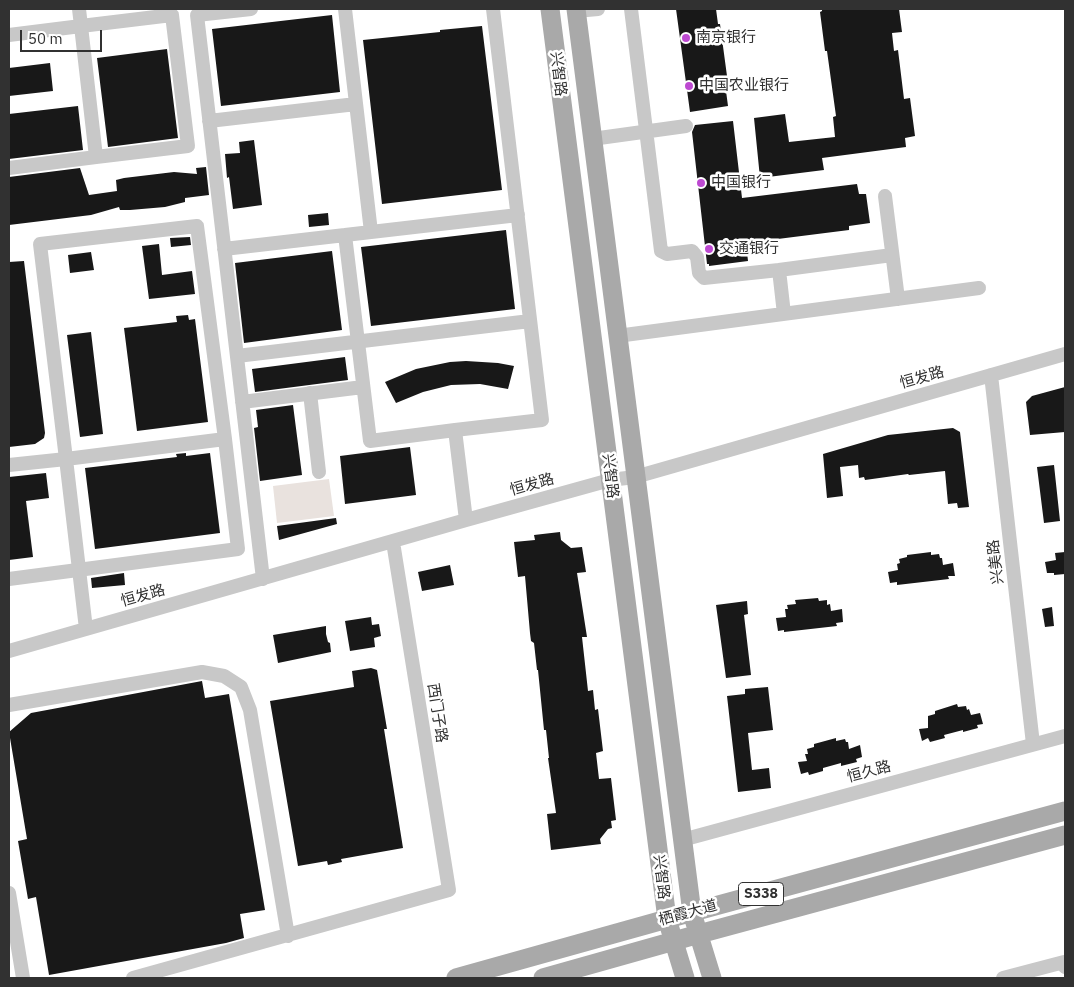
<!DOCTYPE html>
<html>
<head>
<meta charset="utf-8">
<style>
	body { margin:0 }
	#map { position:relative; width:1074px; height:987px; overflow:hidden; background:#fff; font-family:"IBM Plex Sans",sans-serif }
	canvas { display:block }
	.frame { position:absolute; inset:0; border:10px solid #313131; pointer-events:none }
	.scale { position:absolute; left:20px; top:30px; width:82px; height:22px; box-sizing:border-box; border:2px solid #313131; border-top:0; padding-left:6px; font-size:15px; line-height:18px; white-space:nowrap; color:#313131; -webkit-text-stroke:4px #fff; paint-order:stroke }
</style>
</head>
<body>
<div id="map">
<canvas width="1074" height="987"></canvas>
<div class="frame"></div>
<div class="scale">50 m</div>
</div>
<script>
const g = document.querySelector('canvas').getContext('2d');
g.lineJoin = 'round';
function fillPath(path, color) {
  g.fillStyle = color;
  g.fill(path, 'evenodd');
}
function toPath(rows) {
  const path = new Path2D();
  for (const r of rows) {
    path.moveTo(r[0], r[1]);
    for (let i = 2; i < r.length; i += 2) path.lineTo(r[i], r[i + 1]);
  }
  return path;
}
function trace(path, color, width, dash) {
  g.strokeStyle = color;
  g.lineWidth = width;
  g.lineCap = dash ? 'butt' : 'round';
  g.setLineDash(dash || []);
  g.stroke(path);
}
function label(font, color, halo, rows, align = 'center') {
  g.font = font + ' "IBM Plex Sans","Noto Sans SC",sans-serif';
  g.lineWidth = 5;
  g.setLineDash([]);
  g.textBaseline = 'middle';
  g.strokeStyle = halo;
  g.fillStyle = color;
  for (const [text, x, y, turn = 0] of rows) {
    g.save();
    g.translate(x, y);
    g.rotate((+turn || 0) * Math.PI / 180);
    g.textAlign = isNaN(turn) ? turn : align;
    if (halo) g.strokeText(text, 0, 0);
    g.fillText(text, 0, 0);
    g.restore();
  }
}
fillPath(toPath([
	[329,479,334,516,277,523,273,486]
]), '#e9e2de');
fillPath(toPath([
	[676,9,716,9,718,24,720,24,727,76,724,76,728,106,690,112],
	[822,9,899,9,902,32,892,33,894,51,898,50,904,99,910,98,915,136,905,138,906,147,822,158,824,170,760,178,754,118,785,114,789,142,835,137,833,117,836,116,827,51,825,51,820,12,822,11],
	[332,15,340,92,221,106,212,29],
	[482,26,502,190,382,204,363,40,440,32,440,30],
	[167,49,178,138,108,147,97,58],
	[50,63,53,91,9,96,9,68],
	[78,106,83,150,9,159,9,114],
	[733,121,742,198,857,184,859,194,866,194,870,223,849,226,849,230,746,243,748,261,709,266,709,264,707,264,692,132,695,125],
	[254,140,262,205,233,209,229,177,227,178,225,154,240,153,239,142],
	[206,167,209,195,185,198,185,202,165,207,130,210,120,210,119,207,91,215,9,225,9,177,80,168,89,195,117,191,116,180,124,178,174,172,197,174,196,168],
	[328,213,329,225,309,227,308,215],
	[506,230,515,309,371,326,361,247],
	[190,237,191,245,171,247,170,238],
	[159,244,162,275,192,271,195,294,149,299,142,246],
	[332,251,342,330,244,343,235,263],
	[91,252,94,270,70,273,68,255],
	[24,261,45,433,44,438,35,444,9,447,9,262],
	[188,315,189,320,195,319,208,422,137,431,124,328,177,322,176,316],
	[91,332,103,434,80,437,67,335],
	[345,357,348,380,255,392,252,369],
	[466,361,498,363,514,366,508,389,480,384,451,385,423,392,396,403,385,382,416,369,450,362],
	[1065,387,1065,432,1030,435,1026,402,1032,396],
	[293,405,302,475,260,481,254,428,258,427,256,410],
	[953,428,960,432,969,507,958,508,957,503,948,504,945,471,909,475,908,474,865,480,864,477,859,478,858,465,840,467,843,496,827,498,823,454,888,435],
	[410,447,416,495,345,504,340,456],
	[186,453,186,456,210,453,220,533,95,549,85,468,177,457,176,454],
	[1054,465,1060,521,1044,523,1037,467],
	[46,473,49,498,26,501,33,557,9,560,9,477],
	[336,518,337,524,279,540,277,526],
	[560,532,561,540,571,548,582,547,586,572,577,573,587,637,582,637,588,691,593,690,595,710,598,709,603,751,596,753,599,779,611,778,616,820,611,821,612,828,608,829,600,839,601,844,551,850,547,814,556,813,548,758,549,758,546,730,544,730,538,670,537,670,534,643,531,641,530,633,525,576,518,577,514,542,535,540,534,535],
	[931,552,931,555,939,554,940,558,942,558,943,565,953,563,955,576,948,576,949,579,897,585,897,582,890,583,888,572,898,570,897,564,900,563,899,559,907,557,907,555],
	[1065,552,1065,574,1054,575,1054,573,1047,573,1045,562,1056,560,1055,553],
	[450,565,454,585,422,591,418,572],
	[124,573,125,585,92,588,91,578],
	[818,598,819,601,827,600,827,605,830,604,831,611,842,609,843,622,836,623,837,626,784,632,784,630,778,631,776,618,786,617,785,609,788,609,787,605,796,604,795,600],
	[747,601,748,614,744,615,751,675,726,678,716,605],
	[1052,607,1054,626,1045,627,1042,609],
	[371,617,372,625,379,624,381,636,374,638,375,647,350,651,345,621],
	[326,626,326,634,328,642,330,643,331,652,278,663,273,635],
	[371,668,377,670,387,729,384,729,403,848,341,859,342,862,328,865,327,861,298,866,270,701,354,687,352,671],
	[202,681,205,698,229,694,265,910,240,914,244,938,226,943,49,975,36,897,28,899,18,841,27,839,9,732,31,713],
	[768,687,773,730,748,733,752,770,769,768,771,788,738,792,727,696,745,694,745,689],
	[957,704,958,707,966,706,967,710,969,709,971,715,980,713,983,724,977,725,978,728,963,732,963,730,944,735,945,738,930,742,928,738,922,741,919,729,928,728,928,716,935,714,935,711],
	[836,738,836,741,845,739,846,742,848,742,849,749,860,745,862,757,856,759,857,762,841,766,841,763,823,768,823,771,809,775,808,772,801,774,798,762,807,761,805,754,808,754,807,749,814,747,814,744]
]), '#181818');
trace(toPath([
	[251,9,197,15,263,579],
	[345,9,371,232],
	[631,9,661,251,667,254,692,251,697,257,699,273,704,278,779,270,784,314],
	[576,11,598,9],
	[9,35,81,26,79,9],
	[209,121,356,104],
	[592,139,686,126],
	[9,168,96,157,188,146,172,15,81,26,96,157],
	[885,196,898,299],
	[345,235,370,441,455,430],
	[224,249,518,215],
	[779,270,892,255],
	[617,336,979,288],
	[237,356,530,321],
	[991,375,1033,744],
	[310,393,319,472],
	[242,402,363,387],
	[9,465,66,459,225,439,197,226,40,244,66,459,86,629],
	[466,520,455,430,542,420,493,9],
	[9,579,238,549,225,439],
	[9,651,466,520,610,480,635,477,1065,354],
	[9,705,202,672,224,676,241,687,250,710,288,936],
	[682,840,1065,736],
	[9,893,23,978],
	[133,978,449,890,393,542],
	[1003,978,1064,962,1065,967]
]), '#c8c8c8', 14);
trace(toPath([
	[550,9,667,919,685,978],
	[576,9,692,913,712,978],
	[456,978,667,919,1065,811],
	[543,978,699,934,1065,835]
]), '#a9a9a9', 19);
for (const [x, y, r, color] of [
	[686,38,5,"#bd49d1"],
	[689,86,5,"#bd49d1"],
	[701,183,5,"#bd49d1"],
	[709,249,5,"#bd49d1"]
]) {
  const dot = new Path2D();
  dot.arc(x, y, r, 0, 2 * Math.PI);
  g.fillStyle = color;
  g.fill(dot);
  trace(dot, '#fff', 2);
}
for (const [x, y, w] of [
	[761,894,45]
]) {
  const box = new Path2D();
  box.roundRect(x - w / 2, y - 11.5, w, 23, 4);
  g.fillStyle = '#fff';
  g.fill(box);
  trace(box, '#313131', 1);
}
label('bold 14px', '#313131', null, [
	["S338",761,894]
]);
label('15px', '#313131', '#fff', [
	["南京银行",696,38],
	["中国农业银行",699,86],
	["中国银行",711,183],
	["交通银行",719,249]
], 'left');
label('15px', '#313131', '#fff', [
	["兴智路",558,74,83],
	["恒发路",922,378,-16],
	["兴智路",610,476,83],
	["恒发路",532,485,-16],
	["兴美路",996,562,-97],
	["恒发路",143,596,-16],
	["西门子路",437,713,81],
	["恒久路",869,772,-15],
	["兴智路",661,877,83],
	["栖霞大道",688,913,-15]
]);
</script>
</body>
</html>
